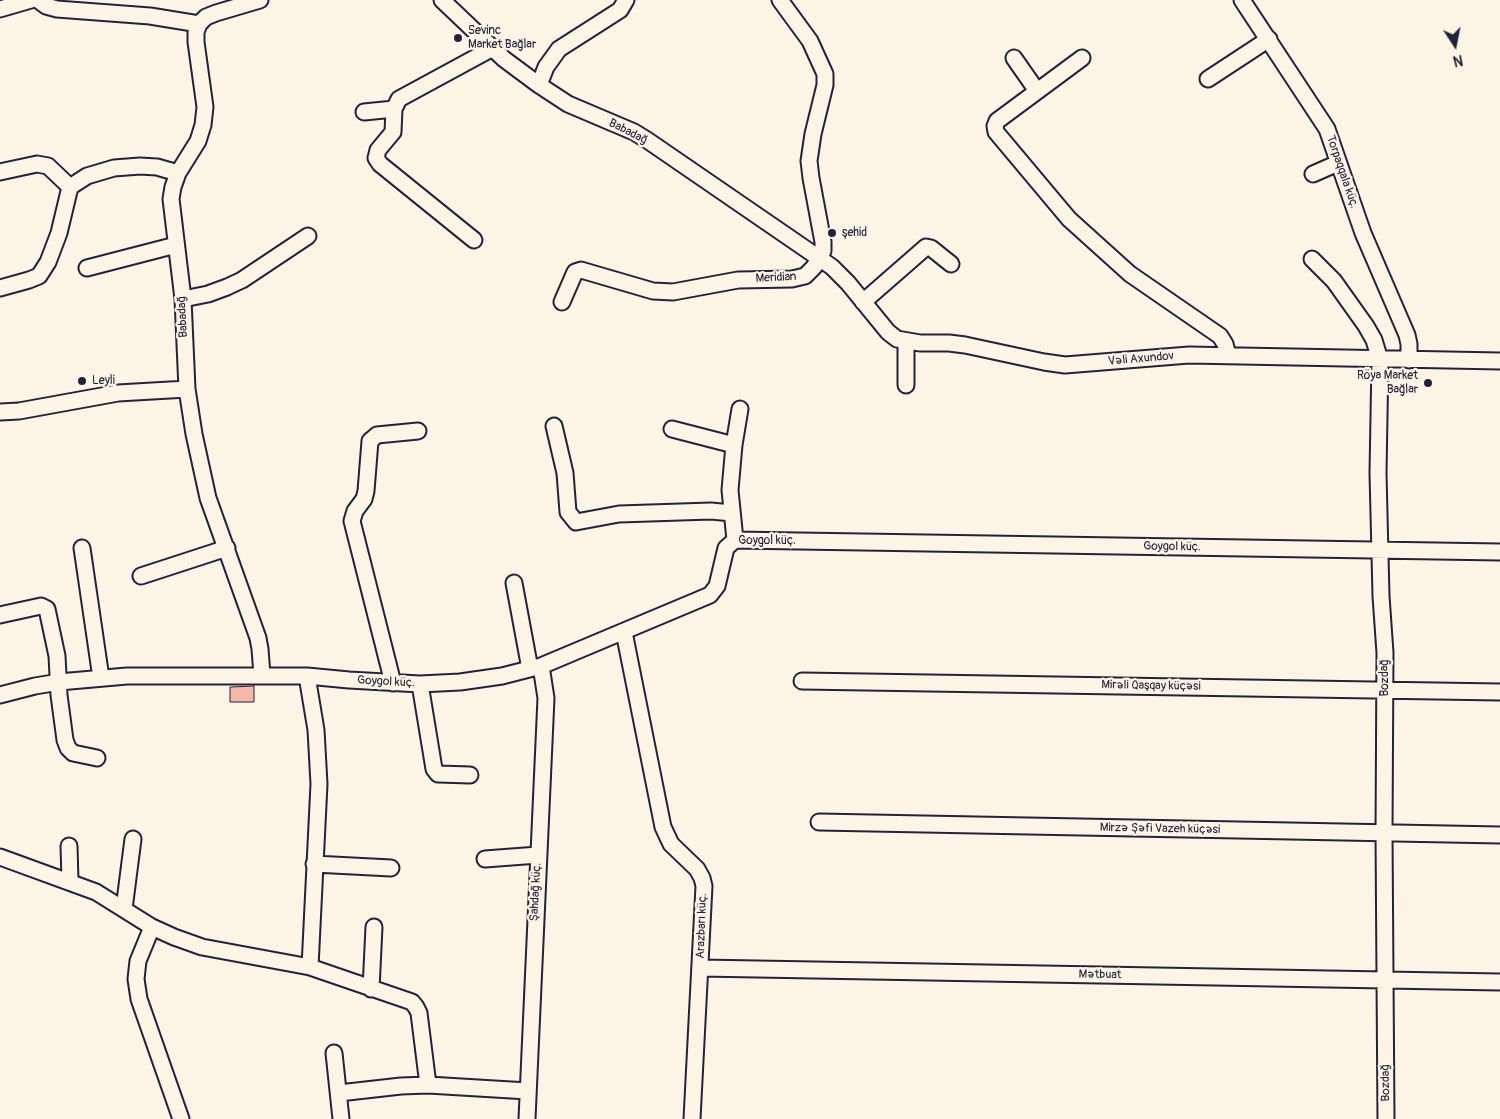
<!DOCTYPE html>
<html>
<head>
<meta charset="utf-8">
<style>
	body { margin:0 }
	#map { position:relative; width:1500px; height:1119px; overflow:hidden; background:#fcf5e5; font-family:Pangolin,sans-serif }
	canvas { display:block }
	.north { position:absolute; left:1430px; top:20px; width:50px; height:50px; -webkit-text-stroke:4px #fcf5e5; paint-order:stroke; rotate:169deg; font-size:14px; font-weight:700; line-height:20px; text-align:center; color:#22223b }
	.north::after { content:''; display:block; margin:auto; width:18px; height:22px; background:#22223b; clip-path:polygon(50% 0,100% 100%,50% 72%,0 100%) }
</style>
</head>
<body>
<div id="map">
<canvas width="1500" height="1119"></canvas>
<div class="north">N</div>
</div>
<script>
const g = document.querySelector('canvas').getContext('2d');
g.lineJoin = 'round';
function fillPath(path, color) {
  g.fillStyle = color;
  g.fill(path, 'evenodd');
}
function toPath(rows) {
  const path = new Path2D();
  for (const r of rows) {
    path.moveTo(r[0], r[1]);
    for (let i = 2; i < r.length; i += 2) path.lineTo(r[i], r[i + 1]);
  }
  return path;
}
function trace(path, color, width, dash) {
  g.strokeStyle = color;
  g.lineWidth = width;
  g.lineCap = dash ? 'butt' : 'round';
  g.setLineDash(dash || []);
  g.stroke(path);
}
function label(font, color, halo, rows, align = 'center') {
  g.font = font + ' Pangolin,sans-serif';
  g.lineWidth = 4.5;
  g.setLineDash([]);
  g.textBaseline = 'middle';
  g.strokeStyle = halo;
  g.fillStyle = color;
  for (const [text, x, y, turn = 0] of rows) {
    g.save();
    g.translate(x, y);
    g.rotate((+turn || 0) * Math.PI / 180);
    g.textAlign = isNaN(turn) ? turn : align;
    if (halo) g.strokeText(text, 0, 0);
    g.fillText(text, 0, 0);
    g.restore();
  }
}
const building = toPath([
	[254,686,254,702,230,702,230,687,254,686]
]);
fillPath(building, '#f3baaa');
trace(building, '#22223b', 1);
const minor = toPath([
	[38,0,46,6,57,9,150,16,199,24],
	[260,0,216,13,206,17,199,24,196,32,196,42,205,107,203,125,198,141,178,173,173,187,171,199,183,299,187,389,194,434,208,498,258,638,260,649,262,675],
	[442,0,504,59,539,85,568,104,634,132,647,140,832,267,848,283,888,332,897,339,920,343,949,343,965,345,1044,362,1065,365,1189,355,1500,361],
	[1242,0,1327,129,1363,233,1407,335,1409,344,1409,360],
	[0,9,31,0],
	[1014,58,1037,91],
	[1082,58,997,121,995,126,996,132,1069,219,1130,274,1220,336,1225,344,1228,355],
	[1208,79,1269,39],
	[539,85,546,67,559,49,620,10,626,0],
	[364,112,394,109],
	[0,172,37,164,48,166,70,187],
	[1313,174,1338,163],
	[474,240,380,164,376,158,378,150,393,132,394,109,399,99,493,48],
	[1312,259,1334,281,1366,326,1374,340,1380,360,1378,473,1381,596,1385,653,1384,833,1386,1119],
	[87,268,176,245],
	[0,288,29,280,39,276,48,262,59,233,70,187,87,176,114,168,140,166,157,167,178,173],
	[183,299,208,294,227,287,242,280,308,236],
	[562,302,575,272,581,270,653,291,673,292,738,280,792,279,805,276,814,267,823,251,823,242,811,178,809,161,813,134,825,85,825,74,810,41,780,0],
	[863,302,926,247,931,248,951,264],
	[906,385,906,342],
	[0,412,19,411,118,393,187,389],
	[554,426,565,473,568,512,576,522,619,514,711,511,732,513],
	[672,429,734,445],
	[735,540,730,490,734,445,740,409],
	[82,548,101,678],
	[141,576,227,548],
	[514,583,530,669],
	[0,615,41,606,47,609,57,656,59,695,65,740,68,748,73,753,97,758],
	[624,632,663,827,671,844,697,869,702,878,704,886,692,1119],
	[307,676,316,730,319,784,310,967],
	[802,681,1500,692],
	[393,683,352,521,355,511,364,499,366,491,370,441,377,435,418,431],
	[420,684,434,769,438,774,470,775],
	[0,695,35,686,59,682,127,676,307,676,349,680,420,684,460,682,502,676,541,666,710,595,717,586,726,548,735,540,1500,552],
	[819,822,1500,835],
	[69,846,70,881],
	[0,857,96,892,152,927,174,937,202,947,310,967,412,1002,416,1007,419,1013,428,1085],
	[485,859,538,855],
	[314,864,391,868],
	[124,909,133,839],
	[152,927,138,961,136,979,139,999,181,1119],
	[700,968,1500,982],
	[371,989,374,927],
	[334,1053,341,1119],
	[339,1093,401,1086,428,1085,528,1091],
	[527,1119,546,698,541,666]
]);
trace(minor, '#22223b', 19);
trace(minor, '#fcf5e5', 15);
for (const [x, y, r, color] of [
	[458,38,5,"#22223b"],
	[832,233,5,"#22223b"],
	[82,381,5,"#22223b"],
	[1428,383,5,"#22223b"]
]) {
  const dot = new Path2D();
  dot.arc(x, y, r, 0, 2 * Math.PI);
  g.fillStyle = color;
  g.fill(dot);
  trace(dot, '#fcf5e5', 2);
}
label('12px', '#22223b', '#fcf5e5', [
	["Sevinc",468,31],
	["Market Bağlar",468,45],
	["şehid",842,233],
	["Röya Market",1418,376,"right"],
	["Bağlar",1418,390,"right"],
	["Leyli",92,381]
], 'left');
label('12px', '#22223b', '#fcf5e5', [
	["Babadağ",628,132,27],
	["Torpaqqala küç.",1342,172,71],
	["Meridian",776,278,-3],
	["Babadağ",183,317,-93],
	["Vəli Axundov",1141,359,-5],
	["Goygol küç.",767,541],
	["Goygol küç.",1172,547,1],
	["Bozdağ",1385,678,-90],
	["Goygol küç.",386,682,3],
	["Mirəli Qaşqay küçəsi",1151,686,1],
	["Mirzə Şəfi Vazeh küçəsi",1160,829,1],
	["Şahdağ küç.",536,892,-87],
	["Arazbarı küç.",702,926,-88],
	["Mətbuat",1100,975,1],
	["Bozdağ",1386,1083,-91]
]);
</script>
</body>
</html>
